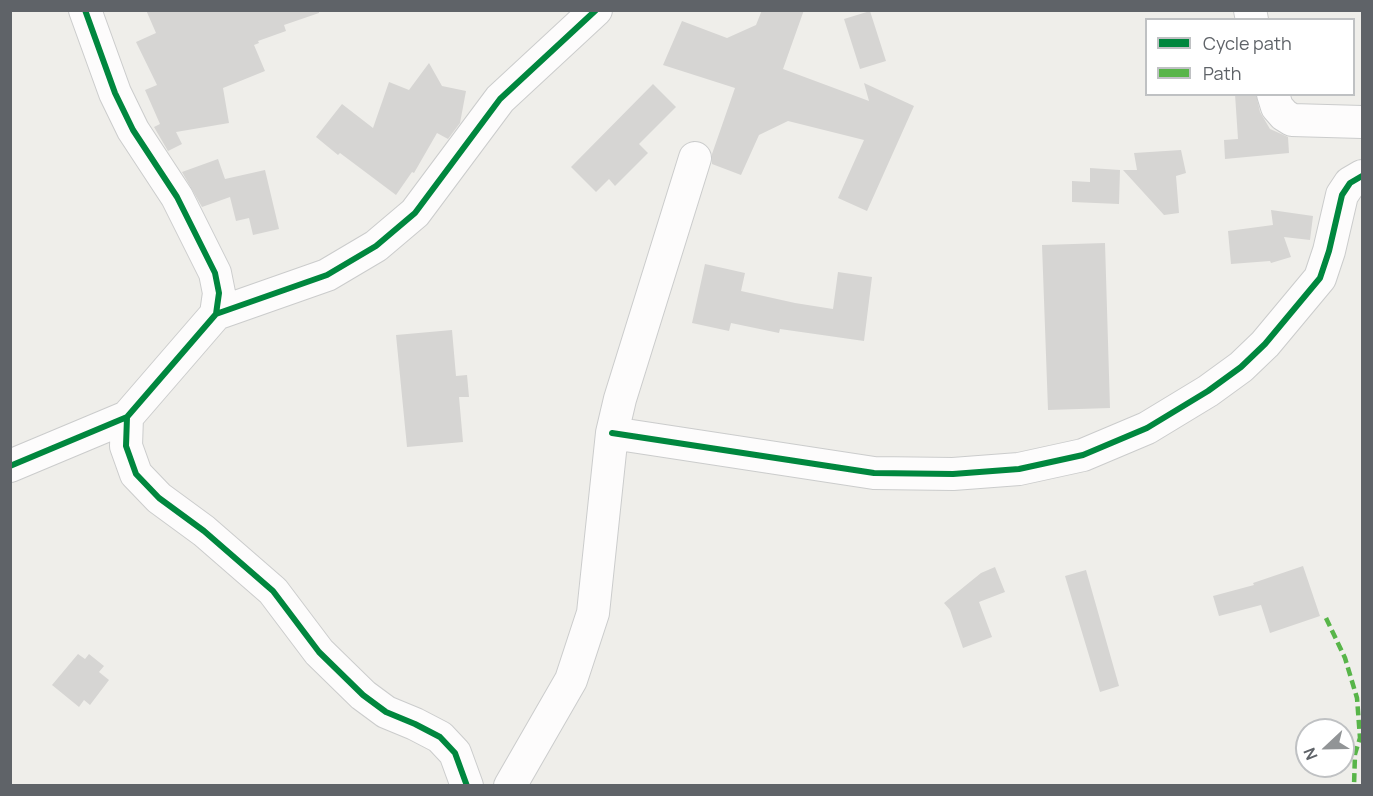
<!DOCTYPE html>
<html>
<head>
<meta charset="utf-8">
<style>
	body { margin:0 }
	#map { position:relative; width:1373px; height:796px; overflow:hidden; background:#efeeea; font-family:Manrope,sans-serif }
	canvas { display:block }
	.frame { position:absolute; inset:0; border:12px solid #5f6368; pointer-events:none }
	.legend { position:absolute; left:1145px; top:18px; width:210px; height:78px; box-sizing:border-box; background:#fff; border:2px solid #bfc1c3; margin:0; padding:8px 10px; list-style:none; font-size:18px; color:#5f6368 }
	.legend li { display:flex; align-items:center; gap:12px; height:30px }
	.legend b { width:30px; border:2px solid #bfc1c3 }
	.north { position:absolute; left:1295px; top:718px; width:60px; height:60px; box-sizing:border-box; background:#fff; border:2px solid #bfc1c3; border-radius:50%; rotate:248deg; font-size:16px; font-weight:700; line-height:24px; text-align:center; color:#5f6368 }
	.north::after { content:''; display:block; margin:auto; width:21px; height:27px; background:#919496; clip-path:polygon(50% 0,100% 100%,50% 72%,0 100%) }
</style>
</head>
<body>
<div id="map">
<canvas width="1373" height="796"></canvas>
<div class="frame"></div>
<ul class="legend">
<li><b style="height:8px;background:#00873e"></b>Cycle path</li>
<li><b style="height:8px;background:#58b549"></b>Path</li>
</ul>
<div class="north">N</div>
</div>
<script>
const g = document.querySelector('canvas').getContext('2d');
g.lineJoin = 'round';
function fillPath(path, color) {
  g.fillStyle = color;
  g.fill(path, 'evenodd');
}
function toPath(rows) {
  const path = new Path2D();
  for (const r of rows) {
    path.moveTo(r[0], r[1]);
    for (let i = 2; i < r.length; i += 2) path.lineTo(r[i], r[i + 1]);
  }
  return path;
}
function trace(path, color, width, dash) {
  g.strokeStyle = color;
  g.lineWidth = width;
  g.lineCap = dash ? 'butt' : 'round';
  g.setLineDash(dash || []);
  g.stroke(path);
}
fillPath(toPath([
	[146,10,319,10,319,13,284,25,286,31,258,41,259,43,254,45,265,71,223,88,229,123,176,132,182,144,168,151,154,127,160,124,145,90,157,85,136,42,156,33],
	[762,10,804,10,783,69,869,101,864,83,914,106,867,211,838,198,864,140,788,121,759,135,741,175,712,164,712,154,735,88,663,65,682,21,727,38,756,25],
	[870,11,886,61,860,69,844,19],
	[429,63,442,86,466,91,460,123,448,139,437,133,414,173,412,172,396,195,340,153,338,155,316,137,342,104,373,128,389,82,409,90],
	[653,84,676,107,639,144,648,153,615,186,609,179,596,192,571,167],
	[1235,94,1256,94,1260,112,1270,129,1288,137,1289,153,1225,159,1224,140,1238,139],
	[1181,150,1186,173,1176,176,1179,213,1164,215,1123,170,1137,170,1134,153],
	[218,159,225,179,265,170,279,229,253,235,249,218,236,221,230,197,202,207,182,172],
	[1090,168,1120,170,1119,204,1072,202,1072,181,1090,182],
	[1271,210,1313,216,1310,240,1284,237,1291,257,1271,263,1270,261,1231,264,1228,231,1273,225],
	[1105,243,1110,408,1048,410,1042,245],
	[705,264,745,273,741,291,795,303,833,309,838,272,872,277,864,341,780,329,779,333,731,323,729,331,692,323],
	[452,330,456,376,467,375,469,397,459,397,463,442,407,447,396,335],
	[1303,566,1320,616,1270,633,1261,605,1219,616,1213,596,1254,585,1253,583],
	[995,567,1005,592,979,602,992,637,963,648,950,610,944,603,981,573],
	[1086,570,1119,686,1100,692,1065,576],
	[78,654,85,659,89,654,104,666,99,672,109,680,90,705,84,700,79,707,52,685]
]), '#d6d5d3');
const minor = toPath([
	[85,10,115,93,133,130,177,197,215,273,219,293,216,314,127,417,126,446,136,474,159,498,204,531,273,591,319,652,363,695,386,712,415,724,440,737,455,753,467,786],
	[1250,10,1252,20],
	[1273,94,1277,107,1284,115,1292,120,1362,122],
	[216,314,327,275,376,246,415,213,500,99,596,10],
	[612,433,874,473,953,474,1019,469,1083,455,1147,428,1208,391,1241,367,1265,344,1320,278,1329,251,1342,195,1350,183,1362,176],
	[10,466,127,417],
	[510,786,571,680,593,613,612,433,620,399,695,158]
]);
trace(minor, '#cbcccc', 34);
trace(minor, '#fdfcfc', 32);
trace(toPath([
	[1326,618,1345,658,1357,698,1360,738,1355,754,1354,786]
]), '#58b549', 4.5, [9, 4.5]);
trace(toPath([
	[85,10,115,93,133,130,177,197,215,273,219,293,216,314,127,417,126,446,136,474,159,498,204,531,273,591,319,652,363,695,386,712,415,724,440,737,455,753,467,786],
	[216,314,327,275,376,246,415,213,500,99,596,10],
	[612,433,874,473,953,474,1019,469,1083,455,1147,428,1208,391,1241,367,1265,344,1320,278,1329,251,1342,195,1350,183,1362,176],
	[10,466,127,417]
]), '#00873e', 6);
</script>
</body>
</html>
